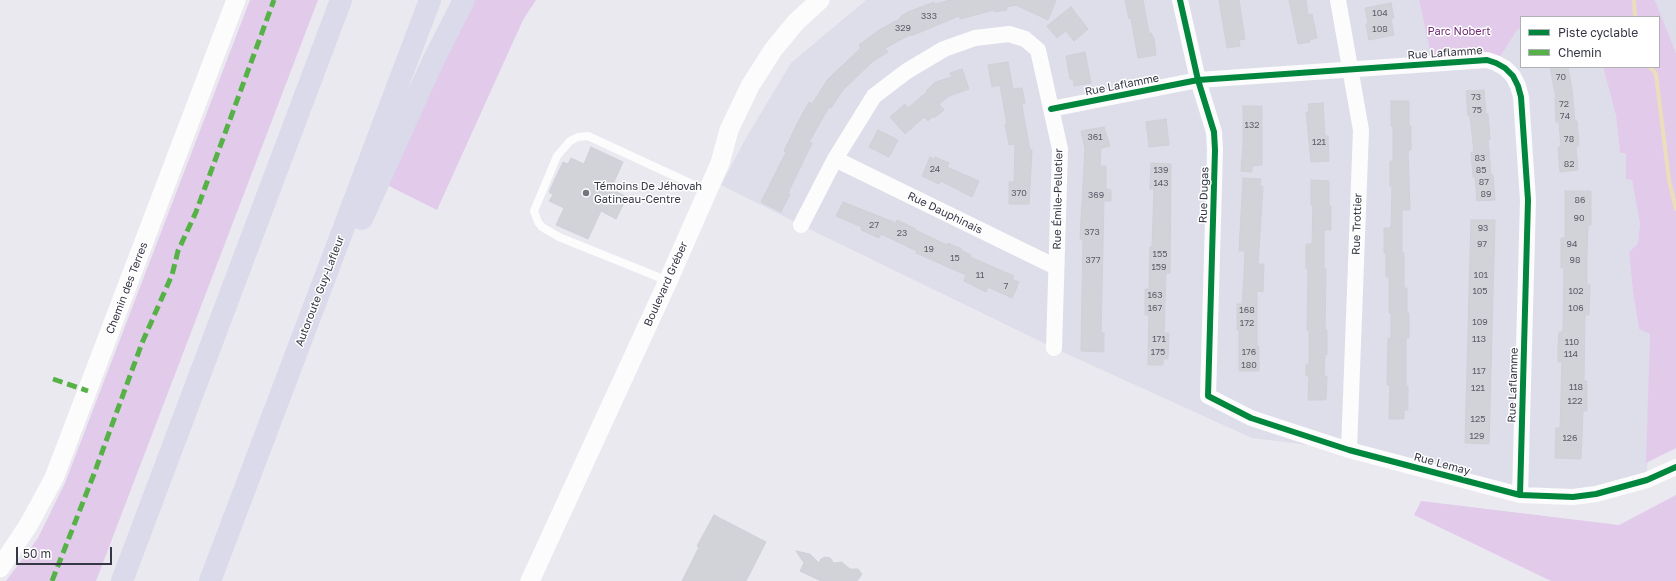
<!DOCTYPE html>
<html>
<head>
<meta charset="utf-8">
<style>
	body { margin:0 }
	#map { position:relative; width:1676px; height:581px; overflow:hidden; background:#eae9f0; font-family:"Golos Text",sans-serif }
	canvas { display:block }
	.legend { position:absolute; left:1520px; top:16px; width:140px; height:52px; box-sizing:border-box; background:#fff; border:1px solid #afafb5; margin:0; padding:5px 7px; list-style:none; font-size:12px; color:#363745 }
	.legend li { display:flex; align-items:center; gap:8px; height:20px }
	.legend b { width:20px; border:1px solid #afafb5 }
	.scale { position:absolute; left:16px; top:547px; width:96px; height:18px; box-sizing:border-box; border:2px solid #363745; border-top:0; padding-left:5px; font-size:12px; line-height:14px; white-space:nowrap; color:#363745; -webkit-text-stroke:3px #fff; paint-order:stroke }
</style>
</head>
<body>
<div id="map">
<canvas width="1676" height="581"></canvas>
<ul class="legend">
<li><b style="height:5px;background:#00873e"></b>Piste cyclable</li>
<li><b style="height:5px;background:#56b247"></b>Chemin</li>
</ul>
<div class="scale">50 m</div>
</div>
<script>
const g = document.querySelector('canvas').getContext('2d');
g.lineJoin = 'round';
function fillPath(path, color) {
  g.fillStyle = color;
  g.fill(path, 'evenodd');
}
function toPath(rows) {
  const path = new Path2D();
  for (const r of rows) {
    path.moveTo(r[0], r[1]);
    for (let i = 2; i < r.length; i += 2) path.lineTo(r[i], r[i + 1]);
  }
  return path;
}
function trace(path, color, width, dash) {
  g.strokeStyle = color;
  g.lineWidth = width;
  g.lineCap = dash ? 'butt' : 'round';
  g.setLineDash(dash || []);
  g.stroke(path);
}
function label(font, color, halo, rows, align = 'center') {
  g.font = font + ' "Golos Text",sans-serif';
  g.lineWidth = 3;
  g.setLineDash([]);
  g.textBaseline = 'middle';
  g.strokeStyle = halo;
  g.fillStyle = color;
  for (const [text, x, y, turn = 0] of rows) {
    g.save();
    g.translate(x, y);
    g.rotate((+turn || 0) * Math.PI / 180);
    g.textAlign = isNaN(turn) ? turn : align;
    if (halo) g.strokeText(text, 0, 0);
    g.fillText(text, 0, 0);
    g.restore();
  }
}
fillPath(toPath([
	[866,0,1419,0,1433,64,1496,63,1517,30,1521,29,1521,67,1603,67,1616,116,1620,152,1626,153,1626,178,1632,179,1640,224,1638,243,1629,252,1633,292,1639,328,1650,334,1647,480,1546,497,1349,450,1252,438,1054,348,801,225,721,185,746,138,791,63],
	[1655,0,1676,0,1676,53]
]), '#deddea');
fillPath(toPath([
	[250,0,318,0,96,581,6,581,38,538,65,483],
	[474,0,536,0,523,20,437,210,387,185,432,82],
	[1419,0,1655,0,1676,53,1676,448,1646,463,1650,334,1639,329,1633,292,1629,252,1638,243,1640,224,1632,180,1626,179,1626,153,1620,153,1616,116,1603,67,1659,67,1659,17,1521,17,1521,29,1517,30,1496,63,1433,65],
	[1676,495,1676,581,1551,581,1414,515,1421,501,1619,525]
]), '#e1caea');
trace(toPath([
	[1634,0,1635,17],
	[1650,67,1656,74,1669,180,1676,209]
]), '#eddebb', 4);
const building = toPath([
	[950,0,1056,0,1048,20,1016,5,1006,7,1007,10,994,12,994,10,960,19,959,16,911,36,910,35,885,48,888,52,872,62,842,91,831,108,829,107,809,142,812,143,788,193,790,194,781,212,761,202,786,152,784,151,796,126,809,102,812,104,828,79,861,48,859,45,879,30,901,18,900,17,908,12,934,2,935,4,950,0],
	[1125,0,1143,0,1149,33,1151,33,1154,38,1156,55,1138,58,1131,18,1129,19,1125,0],
	[1219,0,1239,0,1245,39,1239,40,1240,46,1227,48,1219,0],
	[1289,0,1306,0,1308,15,1312,14,1317,38,1309,40,1310,42,1298,44,1289,0],
	[1391,3,1394,18,1391,19,1394,35,1369,40,1366,24,1368,23,1365,8,1391,3],
	[1071,7,1088,29,1074,41,1066,31,1057,38,1047,26,1071,7],
	[1085,52,1091,83,1074,86,1073,79,1070,79,1066,56,1085,52],
	[1008,62,1013,89,1022,88,1025,103,1022,104,1023,112,1030,150,1032,150,1029,204,1009,204,1009,182,1014,182,1015,144,1009,145,1005,124,1007,124,1000,85,992,87,988,65,1008,62],
	[1550,67,1568,67,1572,90,1575,121,1577,121,1579,146,1576,146,1578,170,1560,172,1558,147,1561,147,1559,122,1556,122,1555,98,1556,98,1550,67],
	[962,69,969,89,949,96,939,104,944,110,934,118,933,116,928,121,924,117,905,134,890,117,905,104,908,108,927,92,926,91,935,82,952,77,950,73,962,69],
	[1484,90,1486,114,1488,114,1489,126,1490,139,1488,139,1491,175,1493,175,1495,200,1477,201,1475,176,1473,177,1471,152,1474,152,1470,116,1468,116,1466,91,1484,90],
	[1391,101,1409,101,1409,125,1411,126,1411,150,1408,150,1410,210,1402,210,1402,253,1404,253,1404,288,1407,288,1407,313,1409,313,1409,338,1406,338,1406,386,1408,386,1408,410,1404,410,1404,419,1389,419,1390,385,1387,385,1388,338,1391,338,1391,313,1389,313,1389,277,1386,277,1386,253,1384,253,1384,228,1391,228,1392,186,1390,186,1390,161,1393,161,1393,126,1391,126,1391,101],
	[1323,103,1325,136,1328,136,1329,161,1311,162,1306,112,1309,112,1308,104,1323,103],
	[1243,106,1262,106,1262,165,1252,166,1252,172,1241,171,1243,146,1243,106],
	[1166,119,1169,145,1149,147,1146,122,1166,119],
	[1104,127,1110,146,1101,148,1100,166,1106,166,1106,189,1111,190,1111,201,1104,201,1101,333,1104,333,1104,352,1081,351,1083,239,1080,239,1085,149,1081,131,1104,127],
	[878,130,898,140,889,157,869,147,878,130],
	[591,147,623,162,611,189,627,197,616,219,601,211,588,239,556,225,564,208,549,201,553,195,549,192,563,162,568,164,571,158,584,164,591,147],
	[930,157,934,159,935,157,949,163,947,167,979,181,972,197,941,181,939,184,922,176,930,157],
	[1151,163,1171,164,1170,273,1166,273,1164,333,1169,333,1168,359,1163,359,1163,365,1148,365,1149,315,1145,315,1145,289,1149,289,1150,247,1152,247,1154,189,1150,189,1151,163],
	[1243,178,1261,179,1260,186,1263,186,1258,264,1264,264,1263,292,1257,291,1257,346,1259,346,1259,371,1239,371,1239,330,1237,330,1237,304,1242,304,1244,276,1245,251,1239,251,1243,178],
	[1311,180,1329,181,1329,205,1331,206,1331,230,1324,230,1324,269,1326,269,1325,330,1327,330,1327,355,1325,354,1324,376,1327,376,1326,400,1308,400,1309,376,1306,376,1306,364,1309,364,1309,330,1307,330,1308,269,1306,269,1306,244,1312,244,1313,205,1311,205,1311,180],
	[1565,191,1591,191,1591,225,1588,225,1587,253,1587,285,1590,285,1589,315,1585,315,1584,381,1587,381,1587,411,1583,411,1581,459,1555,458,1556,428,1560,428,1562,362,1558,362,1558,347,1559,332,1563,332,1564,268,1561,268,1561,238,1565,238,1565,191],
	[843,202,896,223,897,220,916,229,915,230,947,245,948,243,962,249,961,250,971,255,970,257,1014,276,1012,279,1019,282,1012,298,988,287,986,292,964,281,966,275,916,253,917,251,881,234,879,238,861,230,862,227,836,216,843,202],
	[1471,220,1495,220,1489,444,1465,443,1471,220],
	[714,515,766,542,746,581,682,581,699,547,697,546,714,515],
	[796,551,810,554,819,563,821,559,825,557,830,558,834,563,842,562,850,569,858,569,862,574,857,581,821,581,800,571,804,563,796,551]
]);
fillPath(building, '#d2d2d9');
trace(building, '#d0d0d8', 1);
trace(toPath([
	[668,281,559,237,542,227,538,222,534,211,557,156,570,141,578,137,588,136,707,191]
]), '#fcfcfd', 8);
trace(toPath([
	[1180,0,1198,80,1214,132,1215,150,1208,396,1251,418,1349,450,1520,495,1573,497,1596,494,1647,480,1676,467],
	[1338,0,1361,130,1349,450],
	[1051,109,1198,80,1487,60,1496,63,1505,68,1513,76,1518,86,1521,97,1528,200,1520,495],
	[835,159,1056,267],
	[801,225,835,159,874,96,907,71,944,49,975,38,1009,34,1025,39,1038,50,1060,149,1054,348]
]), '#fcfcfd', 16);
trace(toPath([
	[0,568,29,524,54,478,236,0],
	[530,581,668,281,720,163,729,130,750,86,773,50,796,22,820,0]
]), '#fcfcfd', 19);
trace(toPath([
	[362,219,433,61,464,0],
	[122,581,341,0],
	[210,581,430,0]
]), '#dadaeb', 22);
trace(toPath([
	[53,379,88,391],
	[52,581,94,474,142,343,172,275,178,251,196,212,274,0]
]), '#56b247', 5, [10, 5]);
trace(toPath([
	[1180,0,1198,80,1214,132,1215,150,1208,396,1251,418,1349,450,1520,495,1573,497,1596,494,1647,480,1676,467],
	[1051,109,1198,80,1487,60,1496,63,1505,68,1513,76,1518,86,1521,97,1528,200,1520,495]
]), '#00873e', 6);
for (const [x, y, r, color] of [
	[586,193,4,"#757581"]
]) {
  const dot = new Path2D();
  dot.arc(x, y, r, 0, 2 * Math.PI);
  g.fillStyle = color;
  g.fill(dot);
  trace(dot, '#fff', 1.5);
}
label('9px', '#5e5e6b', null, [
	["104",1380,13],
	["333",929,16],
	["329",903,28],
	["108",1380,29],
	["70",1561,77],
	["73",1476,97],
	["72",1564,104],
	["75",1477,110],
	["74",1565,116],
	["132",1252,125],
	["361",1095,137],
	["78",1569,139],
	["121",1319,142],
	["83",1480,158],
	["82",1569,164],
	["24",935,169],
	["139",1161,170],
	["85",1481,170],
	["87",1484,182],
	["143",1161,183],
	["370",1019,193],
	["89",1486,194],
	["369",1096,195],
	["86",1580,200],
	["90",1579,218],
	["27",874,225],
	["93",1483,228],
	["373",1092,232],
	["23",902,233],
	["97",1482,244],
	["94",1572,244],
	["19",929,249],
	["155",1160,254],
	["15",955,258],
	["377",1093,260],
	["98",1575,260],
	["159",1159,267],
	["11",980,275],
	["101",1481,275],
	["7",1006,286],
	["105",1480,291],
	["102",1576,291],
	["163",1155,295],
	["167",1155,308],
	["106",1576,308],
	["168",1247,310],
	["109",1480,322],
	["172",1247,323],
	["171",1159,339],
	["113",1479,339],
	["110",1572,342],
	["175",1158,352],
	["176",1249,352],
	["114",1571,354],
	["180",1249,365],
	["117",1479,371],
	["118",1576,387],
	["121",1478,388],
	["122",1575,401],
	["125",1478,419],
	["129",1477,436],
	["126",1570,438]
]);
label('11px', '#712b75', '#fff', [
	["Parc Nobert",1459,32]
]);
label('11px', '#363745', '#fff', [
	["Rue Laflamme",1445,53,-4],
	["Rue Laflamme",1122,85,-11],
	["Rue Dugas",1204,195,-88],
	["Rue Émile-Pelletier",1058,199,-89],
	["Rue Dauphinais",945,213,26],
	["Rue Trottier",1357,224,-88],
	["Boulevard Gréber",666,284,-66],
	["Chemin des Terres",127,288,-69],
	["Autoroute Guy-Lafleur",320,291,-69],
	["Rue Laflamme",1513,385,-88],
	["Rue Lemay",1442,464,15]
]);
label('11px', '#363745', '#fff', [
	["Témoins De Jéhovah",594,187],
	["Gatineau-Centre",594,200]
], 'left');
</script>
</body>
</html>
